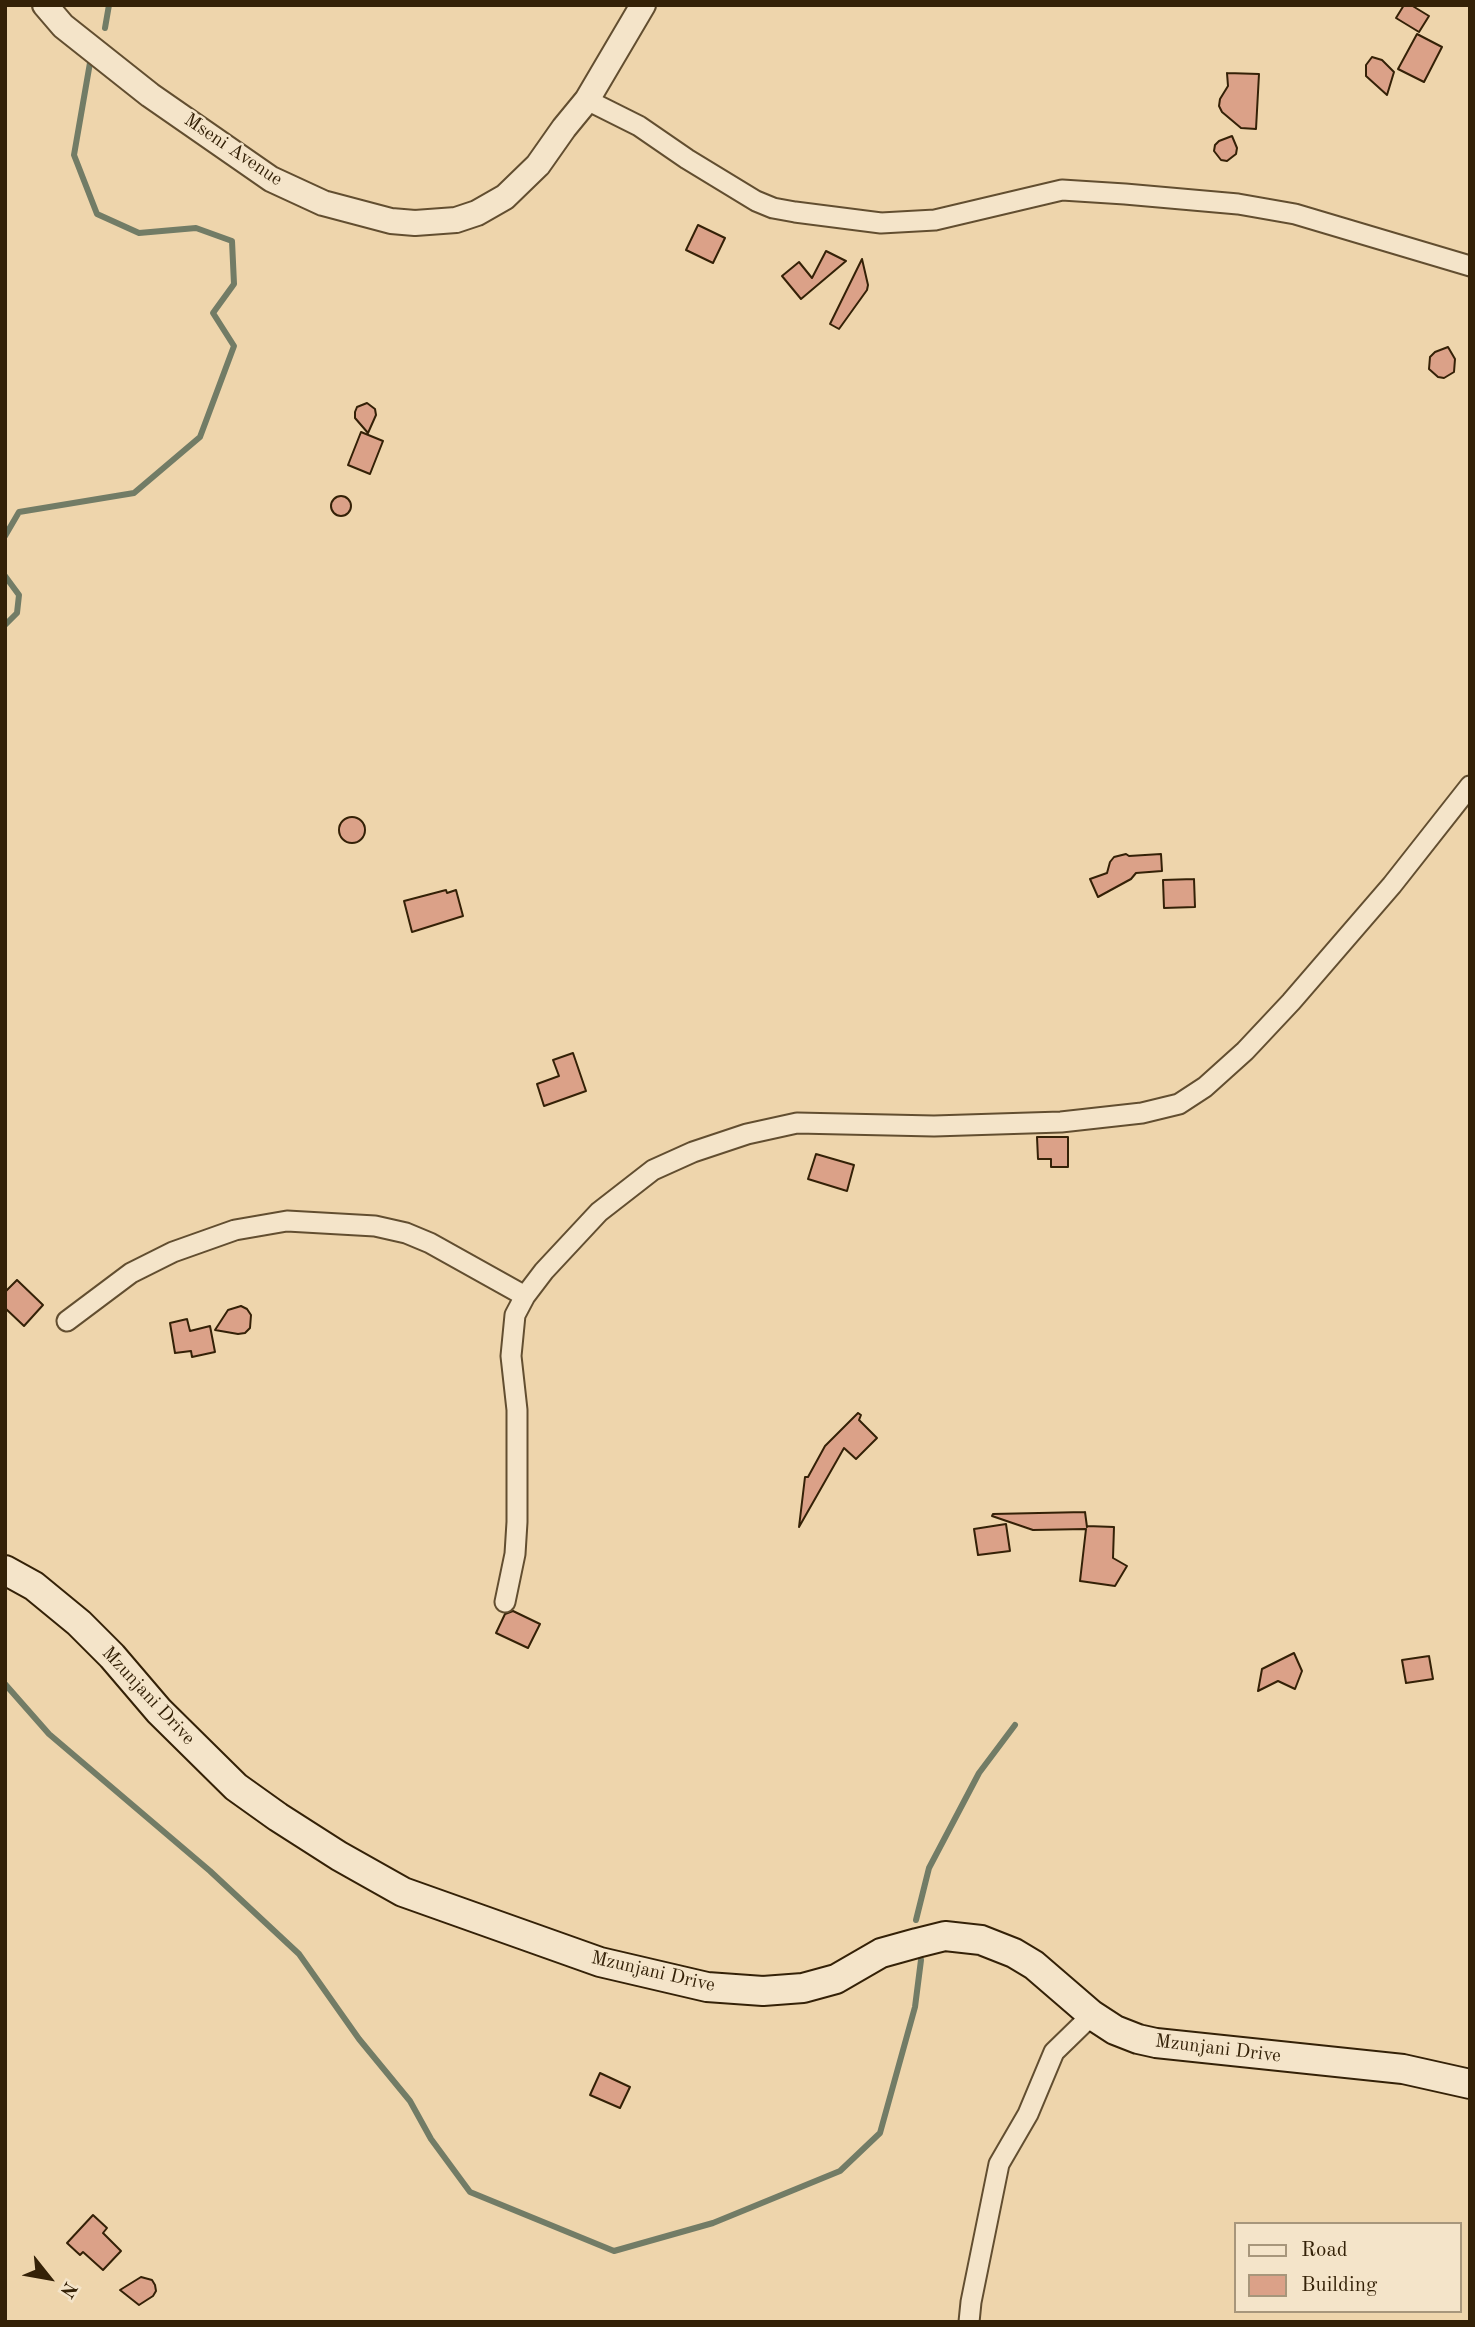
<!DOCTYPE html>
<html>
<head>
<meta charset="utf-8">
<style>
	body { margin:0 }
	#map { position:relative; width:1475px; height:2327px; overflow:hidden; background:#eed5ac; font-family:"Old Standard TT",serif }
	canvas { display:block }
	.frame { position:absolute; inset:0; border:7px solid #342107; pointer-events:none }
	.legend { position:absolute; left:1234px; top:2222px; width:228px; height:91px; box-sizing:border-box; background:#f4e4c9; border:2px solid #a7967b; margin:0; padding:9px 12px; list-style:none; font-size:21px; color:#342107 }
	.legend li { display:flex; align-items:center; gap:14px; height:35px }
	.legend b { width:35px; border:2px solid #a7967b }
	.north { position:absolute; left:14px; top:2243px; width:70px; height:70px; -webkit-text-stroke:5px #f4e4c9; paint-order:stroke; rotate:121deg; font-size:19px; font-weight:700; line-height:28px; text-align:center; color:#342107 }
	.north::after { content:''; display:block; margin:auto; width:24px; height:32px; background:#342107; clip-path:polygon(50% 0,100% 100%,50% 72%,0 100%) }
</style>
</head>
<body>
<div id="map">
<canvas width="1475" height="2327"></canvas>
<div class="frame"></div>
<ul class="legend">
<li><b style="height:9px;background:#f4e4c9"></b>Road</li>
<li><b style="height:19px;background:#dba188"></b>Building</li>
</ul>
<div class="north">N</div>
</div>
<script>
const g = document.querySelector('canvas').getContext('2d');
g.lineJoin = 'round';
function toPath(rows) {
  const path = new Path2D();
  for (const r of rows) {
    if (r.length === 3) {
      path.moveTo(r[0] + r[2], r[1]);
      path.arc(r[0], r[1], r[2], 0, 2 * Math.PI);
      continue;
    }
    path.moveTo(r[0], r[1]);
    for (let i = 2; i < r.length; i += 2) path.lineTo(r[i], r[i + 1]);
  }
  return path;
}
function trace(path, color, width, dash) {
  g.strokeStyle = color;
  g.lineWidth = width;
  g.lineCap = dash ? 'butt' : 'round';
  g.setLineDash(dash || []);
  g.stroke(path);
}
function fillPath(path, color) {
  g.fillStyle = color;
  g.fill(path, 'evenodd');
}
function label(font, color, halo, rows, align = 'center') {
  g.font = font + ' "Old Standard TT",serif';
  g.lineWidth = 5;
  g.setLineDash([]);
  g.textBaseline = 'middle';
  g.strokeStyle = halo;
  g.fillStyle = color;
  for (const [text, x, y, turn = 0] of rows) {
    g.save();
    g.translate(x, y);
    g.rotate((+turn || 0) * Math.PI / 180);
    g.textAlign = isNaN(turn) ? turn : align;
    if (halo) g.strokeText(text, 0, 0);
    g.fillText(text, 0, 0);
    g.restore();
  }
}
trace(toPath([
	[105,28,109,5],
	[5,536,19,512,134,493,200,437,234,346,213,313,234,284,232,241,196,228,139,233,97,214,74,155,91,57],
	[5,576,19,595,17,613,5,625],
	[5,1684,49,1734,210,1871,299,1954,359,2039,410,2101,431,2139,470,2192,614,2251,713,2223,840,2171,880,2133,915,2007,921,1960],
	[916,1920,929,1868,979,1773,1015,1725]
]), '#727c66', 6);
const building = toPath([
	[1404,5,1411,5,1429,16,1419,32,1396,18,1404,5],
	[1417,34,1442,47,1424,82,1398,69,1417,34],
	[1372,57,1382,60,1394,72,1387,95,1366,76,1366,65,1372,57],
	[1227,73,1259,74,1256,129,1241,128,1222,112,1219,106,1220,99,1228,86,1227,73],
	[1232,136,1237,148,1236,154,1227,161,1221,160,1214,151,1215,145,1219,141,1232,136],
	[698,225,725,238,713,263,686,250,698,225],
	[826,251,846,261,801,299,782,276,799,262,812,278,826,251],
	[862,259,868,285,867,290,839,329,830,324,862,259],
	[1448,347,1455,359,1454,372,1444,378,1438,377,1429,369,1430,357,1435,352,1448,347],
	[367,403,375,409,376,415,368,433,355,418,355,412,357,407,367,403],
	[361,432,383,441,370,474,348,465,361,432],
	[341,506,10],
	[352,830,13],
	[1126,854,1129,856,1161,854,1162,871,1136,873,1131,879,1098,897,1090,879,1107,873,1110,862,1114,857,1126,854],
	[1194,879,1195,907,1164,908,1163,880,1194,879],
	[446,890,447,893,456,890,463,916,412,932,404,901,446,890],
	[573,1053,586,1091,544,1106,537,1084,559,1076,553,1060,573,1053],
	[1037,1137,1068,1137,1068,1167,1051,1167,1051,1159,1038,1159,1037,1137],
	[816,1154,854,1165,847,1191,808,1179,816,1154],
	[17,1280,43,1305,24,1326,5,1308,5,1292,17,1280],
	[241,1306,247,1309,251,1315,250,1328,245,1333,238,1334,215,1330,228,1310,241,1306],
	[187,1319,190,1331,210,1326,215,1352,192,1357,191,1351,175,1353,170,1323,187,1319],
	[858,1413,861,1415,859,1420,877,1438,856,1459,844,1448,799,1527,805,1477,808,1477,825,1446,858,1413],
	[1085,1512,1087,1527,1087,1526,1114,1527,1113,1558,1127,1566,1115,1586,1080,1581,1086,1529,1033,1530,992,1516,993,1514,1085,1512],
	[1006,1524,1010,1551,978,1555,974,1529,1006,1524],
	[513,1611,540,1624,528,1648,496,1633,505,1614,513,1611],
	[1294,1653,1302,1671,1295,1689,1278,1681,1258,1691,1262,1669,1294,1653],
	[1429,1656,1433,1679,1406,1683,1402,1660,1429,1656],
	[600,2073,630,2087,620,2108,590,2095,600,2073],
	[93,2215,107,2228,103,2233,121,2251,103,2270,83,2252,80,2255,67,2243,93,2215],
	[141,2277,152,2280,155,2285,156,2291,153,2296,139,2305,120,2290,141,2277]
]);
fillPath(building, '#dba188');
trace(building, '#342107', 2);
const minor = toPath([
	[587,100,639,126,687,159,756,201,773,208,795,212,881,223,935,220,1062,190,1125,194,1238,204,1295,214,1470,266],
	[67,1321,131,1273,173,1252,235,1230,287,1221,375,1226,406,1233,430,1243,525,1296],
	[505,1602,515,1554,517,1522,517,1410,511,1356,515,1315,525,1296,544,1271,599,1212,653,1170,693,1152,747,1134,797,1123,934,1126,1061,1122,1142,1113,1179,1104,1205,1087,1245,1051,1291,1002,1392,885,1470,786],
	[969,2322,971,2302,999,2164,1028,2114,1054,2052,1092,2015]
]);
const tertiary = toPath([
	[45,5,63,26,150,95,271,179,323,203,391,221,415,223,456,220,477,213,505,197,538,165,564,128,587,100,643,5]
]);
const secondary = toPath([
	[5,1570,34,1586,79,1623,112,1656,159,1711,236,1787,278,1817,339,1856,403,1892,600,1962,707,1987,763,1991,803,1988,836,1979,881,1953,917,1943,945,1936,981,1940,1014,1953,1034,1965,1092,2015,1115,2030,1138,2039,1156,2043,1403,2069,1470,2084]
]);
trace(minor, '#624e30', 23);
trace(tertiary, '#624e30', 28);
trace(secondary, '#342107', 32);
trace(minor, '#f4e4c9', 19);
trace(tertiary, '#f4e4c9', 24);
trace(secondary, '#f4e4c9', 28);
label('19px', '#342107', '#f4e4c9', [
	["Mseni Avenue",233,150,34],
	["Mzunjani Drive",148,1696,47],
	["Mzunjani Drive",653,1972,13],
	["Mzunjani Drive",1218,2049,7]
]);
</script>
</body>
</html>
